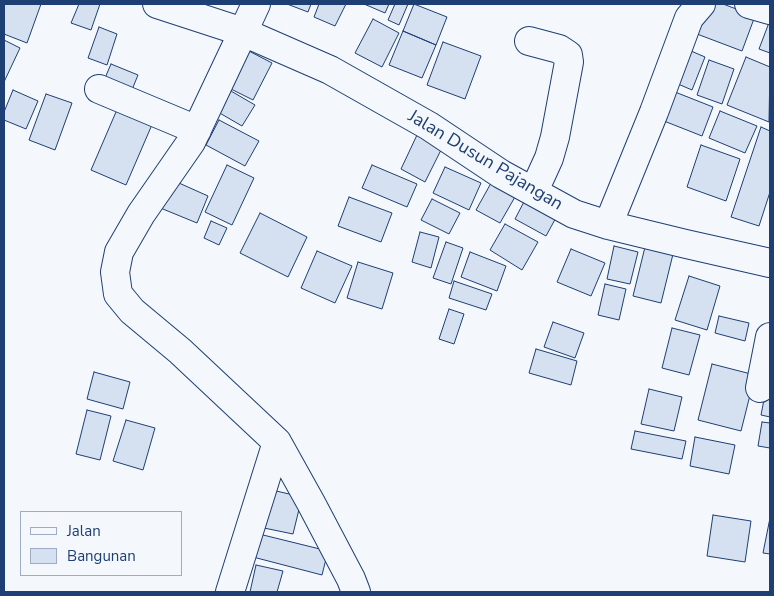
<!DOCTYPE html>
<html>
<head>
<meta charset="utf-8">
<style>
	body { margin:0 }
	#map { position:relative; width:774px; height:596px; overflow:hidden; background:#f4f7fb; font-family:"Nunito Sans",sans-serif }
	canvas { display:block }
	.frame { position:absolute; inset:0; border:5px solid #1d3f73; pointer-events:none }
	.legend { position:absolute; left:20px; top:511px; width:162px; height:65px; box-sizing:border-box; background:#f4f7fb; border:1px solid #9eadc5; margin:0; padding:6px 9px; list-style:none; font-size:15px; color:#1d3f73 }
	.legend li { display:flex; align-items:center; gap:10px; height:25px }
	.legend b { width:25px; border:1px solid #9eadc5 }
</style>
</head>
<body>
<div id="map">
<canvas width="774" height="596"></canvas>
<div class="frame"></div>
<ul class="legend">
<li><b style="height:6px;background:#f4f7fb"></b>Jalan</li>
<li><b style="height:14px;background:#d5e0f0"></b>Bangunan</li>
</ul>
</div>
<script>
const g = document.querySelector('canvas').getContext('2d');
g.lineJoin = 'round';
function fillPath(path, color) {
  g.fillStyle = color;
  g.fill(path, 'evenodd');
}
function toPath(rows) {
  const path = new Path2D();
  for (const r of rows) {
    path.moveTo(r[0], r[1]);
    for (let i = 2; i < r.length; i += 2) path.lineTo(r[i], r[i + 1]);
  }
  return path;
}
function trace(path, color, width, dash) {
  g.strokeStyle = color;
  g.lineWidth = width;
  g.lineCap = dash ? 'butt' : 'round';
  g.setLineDash(dash || []);
  g.stroke(path);
}
function label(font, color, halo, rows, align = 'center') {
  g.font = font + ' "Nunito Sans",sans-serif';
  g.lineWidth = 4;
  g.setLineDash([]);
  g.textBaseline = 'middle';
  g.strokeStyle = halo;
  g.fillStyle = color;
  for (const [text, x, y, turn = 0] of rows) {
    g.save();
    g.translate(x, y);
    g.rotate((+turn || 0) * Math.PI / 180);
    g.textAlign = isNaN(turn) ? turn : align;
    if (halo) g.strokeText(text, 0, 0);
    g.fillText(text, 0, 0);
    g.restore();
  }
}
const building = toPath([
	[4,4,41,4,27,43,4,34,4,4],
	[79,4,100,4,91,30,71,23,79,4],
	[287,4,311,4,308,12,287,4],
	[319,4,346,4,335,26,314,17,319,4],
	[364,4,389,4,385,13,364,4],
	[395,4,408,4,399,25,388,20,395,4],
	[414,4,447,17,436,45,403,31,414,4],
	[708,4,723,4,755,16,742,51,697,34,708,4],
	[373,19,399,33,382,67,355,53,373,19],
	[770,20,770,53,759,49,770,20],
	[99,27,117,34,107,65,88,58,99,27],
	[403,31,436,45,422,78,389,65,403,31],
	[4,40,20,48,4,82,4,40],
	[443,42,481,56,465,99,427,85,443,42],
	[247,50,272,63,253,100,227,87,247,50],
	[691,51,705,57,692,90,678,84,691,51],
	[746,57,770,67,769,122,727,105,746,57],
	[709,60,734,69,722,104,697,95,709,60],
	[111,64,138,75,129,97,102,85,111,64],
	[224,87,255,105,242,126,211,108,224,87],
	[13,90,38,101,26,129,4,120,4,112,13,90],
	[675,92,713,107,702,136,664,121,675,92],
	[46,94,72,103,55,150,29,140,46,94],
	[119,105,154,120,126,185,91,170,119,105],
	[720,111,757,126,745,153,709,138,720,111],
	[219,120,259,141,245,166,206,145,219,120],
	[761,127,770,131,770,192,759,226,731,217,761,127],
	[417,135,442,148,425,182,401,169,417,135],
	[701,145,740,159,726,201,687,187,701,145],
	[227,165,254,178,232,225,205,212,227,165],
	[372,165,417,184,407,207,362,188,372,165],
	[445,167,481,183,469,210,433,193,445,167],
	[495,176,519,190,500,223,476,210,495,176],
	[170,179,208,196,197,223,158,207,170,179],
	[527,196,558,214,546,236,515,219,527,196],
	[349,197,392,213,381,242,338,226,349,197],
	[432,199,460,213,449,234,421,220,432,199],
	[260,213,307,237,288,277,240,253,260,213],
	[211,221,227,228,219,245,204,238,211,221],
	[505,224,538,242,522,270,490,250,505,224],
	[420,232,439,237,431,268,412,262,420,232],
	[446,242,463,248,451,284,433,278,446,242],
	[646,243,674,250,661,303,633,296,646,243],
	[614,246,638,252,630,284,607,279,614,246],
	[571,249,605,263,591,296,557,282,571,249],
	[317,251,352,266,335,303,301,288,317,251],
	[470,252,506,266,497,291,461,277,470,252],
	[358,262,393,273,382,309,347,298,358,262],
	[689,276,720,286,707,330,675,320,689,276],
	[454,281,492,294,486,310,449,298,454,281],
	[605,284,626,289,619,320,598,315,605,284],
	[449,309,464,314,454,344,439,339,449,309],
	[719,316,749,323,745,341,715,333,719,316],
	[553,322,584,333,575,358,544,347,553,322],
	[672,328,700,335,689,375,662,368,672,328],
	[536,349,577,361,571,385,529,373,536,349],
	[712,364,755,375,741,431,698,420,712,364],
	[770,369,770,417,761,415,770,369],
	[94,372,130,382,123,409,87,399,94,372],
	[649,389,682,397,674,431,641,424,649,389],
	[87,410,111,416,100,460,76,454,87,410],
	[126,420,155,428,143,470,113,461,126,420],
	[762,422,770,423,770,448,758,446,762,422],
	[635,431,686,441,682,459,631,449,635,431],
	[695,437,735,445,729,474,690,466,695,437],
	[272,490,302,497,293,534,264,528,272,490],
	[713,515,751,521,745,562,707,556,713,515],
	[770,518,770,554,763,553,770,518],
	[259,534,328,551,322,575,253,557,259,534],
	[256,565,283,571,277,592,250,592,256,565]
]);
fillPath(building, '#d5e0f0');
trace(building, '#1d3f73', 1);
const minor = toPath([
	[157,4,243,32,191,142,141,214,119,252,115,272,118,294,132,311,180,351,277,442,311,503,351,579,356,592],
	[256,4,243,32,330,70,429,126,501,174,574,214,608,225,686,244,770,263],
	[749,4,770,10],
	[529,41,559,49,568,55,569,62,555,137,549,158,534,191],
	[99,89,197,130],
	[608,225,654,112,689,18,701,4],
	[760,388,770,337],
	[230,592,277,442]
]);
trace(minor, '#1d3f73', 30);
trace(minor, '#f4f7fb', 28);
label('18px', '#1d3f73', '#f4f7fb', [
	["Jalan Dusun Pajangan",485,161,31]
]);
</script>
</body>
</html>
